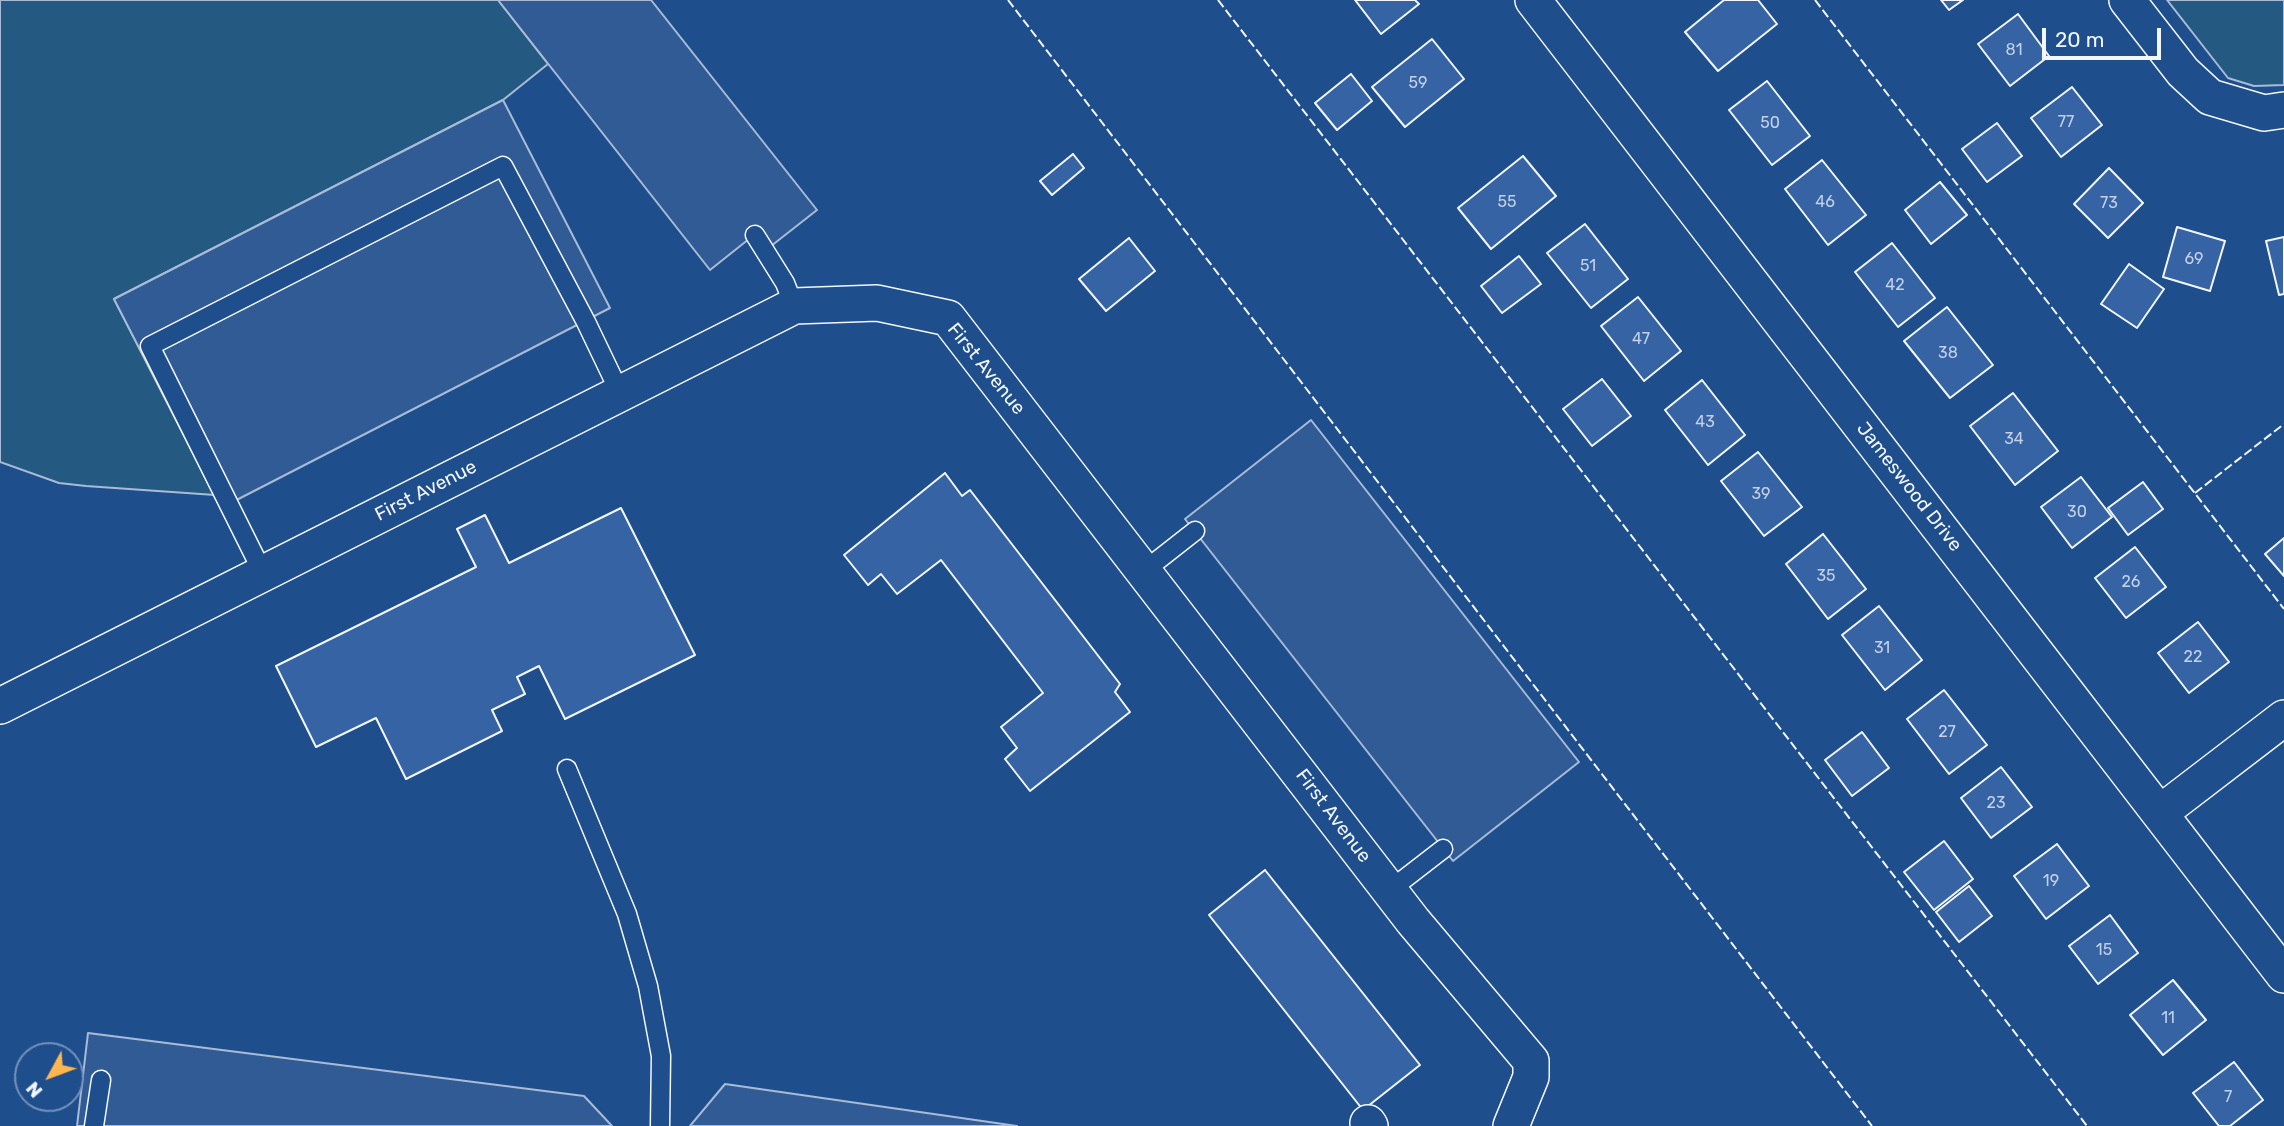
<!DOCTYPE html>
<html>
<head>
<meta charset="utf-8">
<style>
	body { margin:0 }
	#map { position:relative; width:2284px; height:1126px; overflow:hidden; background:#1f4e8c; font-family:Rubik,sans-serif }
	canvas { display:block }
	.north { position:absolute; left:14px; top:1042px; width:70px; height:70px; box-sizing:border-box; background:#1f4e8c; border:2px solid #7391ba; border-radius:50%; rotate:229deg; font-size:19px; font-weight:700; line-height:28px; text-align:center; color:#f2f6ff }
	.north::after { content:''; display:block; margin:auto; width:24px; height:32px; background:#ffb74d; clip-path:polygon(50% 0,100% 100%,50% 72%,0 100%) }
	.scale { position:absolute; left:2042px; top:28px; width:119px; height:32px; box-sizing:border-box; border:4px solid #f2f6ff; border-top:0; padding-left:9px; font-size:21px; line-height:24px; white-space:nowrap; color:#f2f6ff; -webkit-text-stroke:5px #1f4e8c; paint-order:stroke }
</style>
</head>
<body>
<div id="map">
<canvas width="2284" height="1126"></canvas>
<div class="north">N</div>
<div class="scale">20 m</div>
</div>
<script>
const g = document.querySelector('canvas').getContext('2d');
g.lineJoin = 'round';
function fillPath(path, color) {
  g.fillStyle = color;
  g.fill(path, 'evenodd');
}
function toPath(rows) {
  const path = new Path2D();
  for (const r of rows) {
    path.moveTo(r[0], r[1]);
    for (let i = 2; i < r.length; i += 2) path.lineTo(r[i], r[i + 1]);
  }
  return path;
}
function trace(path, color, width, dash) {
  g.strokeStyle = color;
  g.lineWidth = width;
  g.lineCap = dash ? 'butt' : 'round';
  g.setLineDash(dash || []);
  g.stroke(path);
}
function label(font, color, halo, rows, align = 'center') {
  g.font = font + ' Rubik,sans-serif';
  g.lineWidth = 5;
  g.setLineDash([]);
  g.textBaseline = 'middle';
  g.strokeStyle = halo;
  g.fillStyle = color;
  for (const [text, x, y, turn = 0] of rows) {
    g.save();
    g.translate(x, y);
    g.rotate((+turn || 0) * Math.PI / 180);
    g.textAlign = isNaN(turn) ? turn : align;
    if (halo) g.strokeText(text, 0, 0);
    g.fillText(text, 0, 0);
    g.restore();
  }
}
const green = toPath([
	[0,0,498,0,548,64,503,100,114,299,215,495,86,486,59,483,0,462,0,0],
	[2167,0,2284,0,2284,85,2254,86,2228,78,2167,0]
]);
fillPath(green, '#245a82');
trace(green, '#a8bbd7', 2);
const parking = toPath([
	[498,0,651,0,817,210,766,250,754,235,710,270,498,0],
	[503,100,610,308,221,508,114,299,503,100],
	[1311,420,1579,762,1453,861,1185,519,1311,420],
	[88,1033,584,1096,612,1126,77,1126,88,1033],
	[725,1084,1017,1126,690,1126,725,1084]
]);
fillPath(parking, '#305b95');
trace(parking, '#a8bbd7', 2);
const building = toPath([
	[1355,0,1415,0,1419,4,1381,34,1355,0],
	[1724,0,1758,0,1777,24,1718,71,1685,32,1724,0],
	[1941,0,1963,0,1949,10,1941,0],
	[2018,14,2049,56,2010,86,1978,44,2018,14],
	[1432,39,1464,79,1405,127,1372,87,1432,39],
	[1351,74,1372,101,1337,130,1315,103,1351,74],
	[1767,81,1810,136,1772,165,1729,110,1767,81],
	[2072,87,2102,125,2061,157,2031,118,2072,87],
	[1997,123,2022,156,1987,182,1962,149,1997,123],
	[1073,154,1084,168,1052,195,1040,181,1073,154],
	[1523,156,1556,196,1491,249,1458,208,1523,156],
	[1822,160,1866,215,1828,245,1785,189,1822,160],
	[2109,168,2143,203,2108,238,2074,204,2109,168],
	[1940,182,1967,215,1931,244,1905,210,1940,182],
	[1585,224,1628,279,1591,308,1547,253,1585,224],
	[2177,227,2225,241,2210,291,2163,277,2177,227],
	[2284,237,2284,294,2279,295,2266,241,2284,237],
	[1129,238,1155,271,1106,311,1079,279,1129,238],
	[1892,243,1935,298,1898,327,1855,272,1892,243],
	[1519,256,1541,284,1502,313,1481,286,1519,256],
	[2129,264,2164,289,2137,328,2101,304,2129,264],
	[1638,297,1681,351,1644,381,1601,326,1638,297],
	[1947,307,1993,365,1950,398,1904,341,1947,307],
	[1602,379,1631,416,1592,446,1563,409,1602,379],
	[1702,380,1745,435,1708,465,1665,410,1702,380],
	[2013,393,2058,451,2015,485,1970,426,2013,393],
	[1758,452,1802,507,1764,536,1721,481,1758,452],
	[945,473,962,496,970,490,1120,684,1115,692,1130,712,1030,791,1005,759,1017,748,1001,727,1043,693,941,560,897,594,881,574,868,585,844,555,945,473],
	[2081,477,2112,517,2072,548,2041,507,2081,477],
	[2143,482,2163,509,2128,535,2108,508,2143,482],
	[621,508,695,655,565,719,539,666,517,677,525,694,492,710,502,731,406,779,376,718,316,747,276,666,476,567,457,529,485,515,509,563,621,508],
	[1823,534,1866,589,1828,619,1786,564,1823,534],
	[2284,538,2284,576,2265,554,2284,538],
	[2135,547,2166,587,2126,618,2095,578,2135,547],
	[1879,606,1922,660,1885,690,1842,635,1879,606],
	[2198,622,2229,662,2189,693,2158,653,2198,622],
	[1944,690,1987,745,1949,774,1907,719,1944,690],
	[1862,732,1889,768,1852,796,1825,760,1862,732],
	[2001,767,2032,807,1991,838,1961,798,2001,767],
	[1944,841,1973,879,1934,910,1904,872,1944,841],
	[2057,844,2089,886,2046,919,2014,876,2057,844],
	[1265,870,1420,1065,1363,1110,1209,915,1265,870],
	[1969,886,1992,916,1959,942,1936,912,1969,886],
	[2110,915,2138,953,2098,984,2069,946,2110,915],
	[2173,980,2206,1020,2163,1055,2130,1015,2173,980],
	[2234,1062,2263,1100,2230,1126,2219,1126,2193,1093,2234,1062]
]);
fillPath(building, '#3563a3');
trace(building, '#f2f6ff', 2);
const service = toPath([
	[755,235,785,283,794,306],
	[1144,571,1195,531],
	[263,573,150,346,503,166,586,322,620,393],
	[567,769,627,914,648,986,661,1056,660,1126],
	[1390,890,1443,849],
	[94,1126,101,1080]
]);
const minor = toPath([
	[1533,0,2284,975],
	[2127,0,2183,72,2210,97,2264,113,2284,110],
	[0,706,794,306,877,303,948,318,1413,921,1531,1061,1531,1077,1511,1126],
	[2160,813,2284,718],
	[1368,1123,1370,1126]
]);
trace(service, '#f2f6ff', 21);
trace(minor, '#f2f6ff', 38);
trace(service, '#1f4e8c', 18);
trace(minor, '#1f4e8c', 35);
trace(toPath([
	[1008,0,1872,1126],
	[1218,0,2087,1126],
	[1815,0,2284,609],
	[2195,493,2284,424]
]), '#f2f6ff', 2, [9, 3.5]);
label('16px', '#c3d1e8', null, [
	["81",2014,50],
	["59",1418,83],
	["77",2066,122],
	["50",1770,123],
	["55",1507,202],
	["46",1825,202],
	["73",2109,203],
	["69",2194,259],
	["51",1588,266],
	["42",1895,285],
	["47",1641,339],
	["38",1948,353],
	["43",1705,422],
	["34",2014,439],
	["39",1761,494],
	["30",2077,512],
	["35",1826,576],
	["26",2131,582],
	["31",1882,648],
	["22",2193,657],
	["27",1947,732],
	["23",1996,803],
	["19",2051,881],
	["15",2104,950],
	["11",2168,1018],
	["7",2228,1097]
]);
label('19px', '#f2f6ff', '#1f4e8c', [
	["First Avenue",986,369,51],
	["Jameswood Drive",1909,487,52],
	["First Avenue",426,491,-27],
	["First Avenue",1333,816,53]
]);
</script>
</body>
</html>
